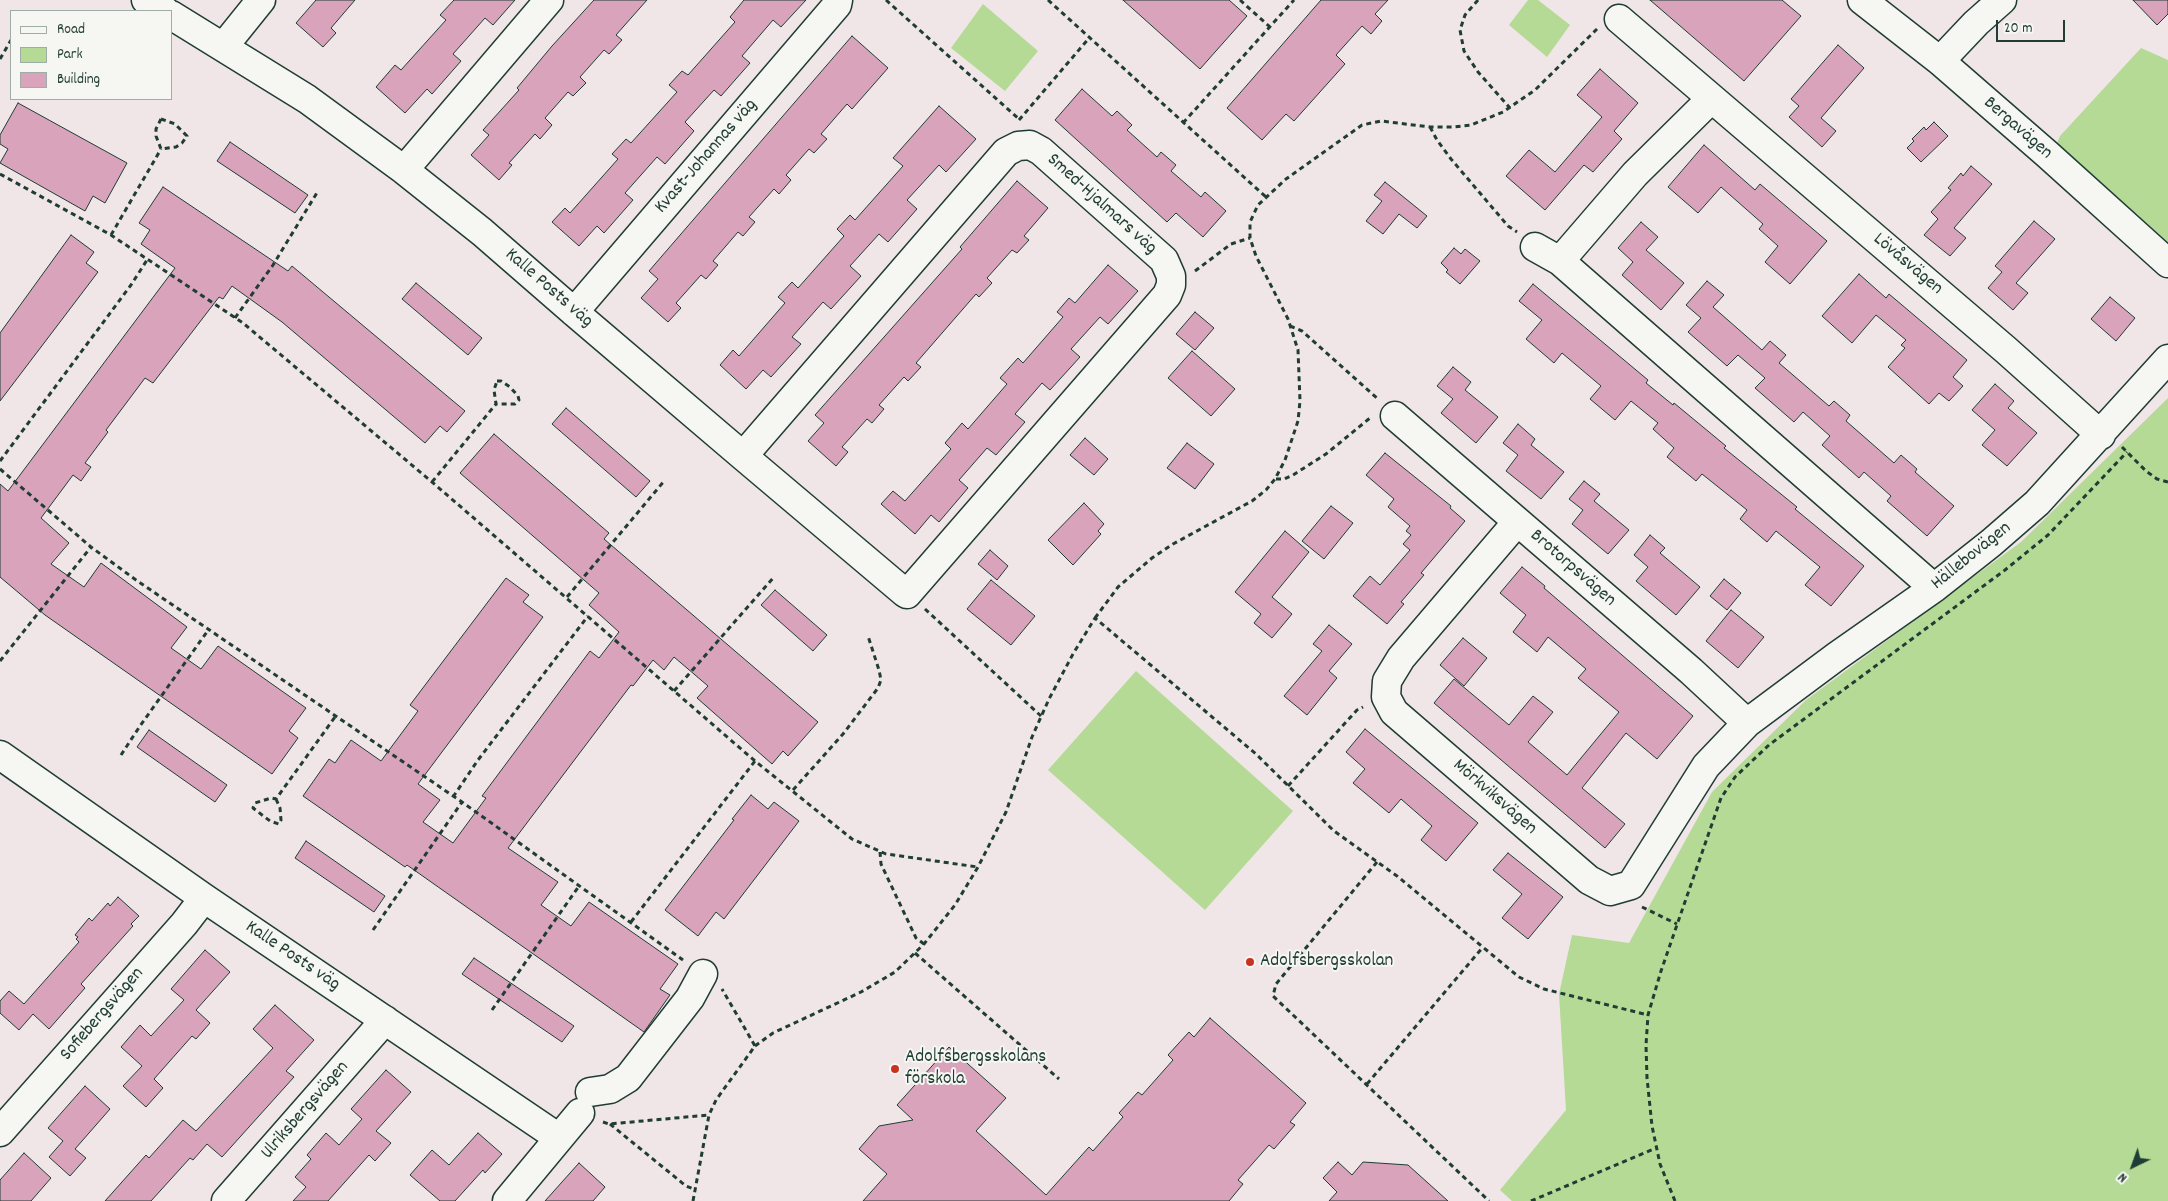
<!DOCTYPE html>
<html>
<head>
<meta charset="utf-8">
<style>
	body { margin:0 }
	#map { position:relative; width:2168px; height:1201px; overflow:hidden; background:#f0e5e7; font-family:Dekko,sans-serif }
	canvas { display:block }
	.legend { position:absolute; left:10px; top:10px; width:162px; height:90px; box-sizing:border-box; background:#f6f6f2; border:1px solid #a0aca6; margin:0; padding:6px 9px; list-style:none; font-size:15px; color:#1f3d34 }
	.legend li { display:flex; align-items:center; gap:10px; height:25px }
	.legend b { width:25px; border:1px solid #a0aca6 }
	.north { position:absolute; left:2108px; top:1141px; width:50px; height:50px; -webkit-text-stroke:4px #f6f6f2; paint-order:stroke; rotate:222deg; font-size:14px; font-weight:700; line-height:20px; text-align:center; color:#1f3d34 }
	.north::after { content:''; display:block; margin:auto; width:18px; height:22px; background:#1f3d34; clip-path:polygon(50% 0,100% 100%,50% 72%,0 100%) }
	.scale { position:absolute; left:1996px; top:20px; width:69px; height:22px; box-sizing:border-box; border:2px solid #1f3d34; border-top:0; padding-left:6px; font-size:15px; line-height:18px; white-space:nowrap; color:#1f3d34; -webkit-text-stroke:4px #f6f6f2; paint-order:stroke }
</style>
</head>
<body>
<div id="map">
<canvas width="2168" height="1201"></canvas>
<ul class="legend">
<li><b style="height:6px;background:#f6f6f2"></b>Road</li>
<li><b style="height:14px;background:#b4da95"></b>Park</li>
<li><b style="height:14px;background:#d8a3bb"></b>Building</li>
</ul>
<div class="north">N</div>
<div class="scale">20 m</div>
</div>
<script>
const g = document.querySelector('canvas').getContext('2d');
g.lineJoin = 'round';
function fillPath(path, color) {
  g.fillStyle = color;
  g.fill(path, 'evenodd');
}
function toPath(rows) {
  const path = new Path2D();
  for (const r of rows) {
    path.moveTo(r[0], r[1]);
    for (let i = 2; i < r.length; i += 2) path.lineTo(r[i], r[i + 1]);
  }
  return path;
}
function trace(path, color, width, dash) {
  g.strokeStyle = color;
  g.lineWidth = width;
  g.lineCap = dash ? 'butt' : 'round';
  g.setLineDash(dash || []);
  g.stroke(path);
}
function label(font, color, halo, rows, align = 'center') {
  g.font = font + ' Dekko,sans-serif';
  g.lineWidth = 4;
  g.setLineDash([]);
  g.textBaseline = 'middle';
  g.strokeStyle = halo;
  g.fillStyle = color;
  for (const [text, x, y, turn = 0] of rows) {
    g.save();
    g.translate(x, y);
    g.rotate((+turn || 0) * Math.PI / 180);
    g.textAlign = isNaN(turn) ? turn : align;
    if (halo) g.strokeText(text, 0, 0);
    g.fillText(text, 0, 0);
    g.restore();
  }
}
fillPath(toPath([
	[1528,0,1538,0,1570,25,1547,57,1509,25],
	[983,4,1038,51,1005,91,951,48],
	[2141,48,2168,60,2168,242,2057,143,2060,136],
	[2168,398,2168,1201,1512,1201,1500,1190,1566,1110,1559,994,1572,935,1629,943,1712,792,1806,700,2021,542],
	[1136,671,1293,811,1205,910,1048,770]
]), '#b4da95');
const building = toPath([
	[316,0,355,0,331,28,336,33,323,47,296,23,316,0],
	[454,0,515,0,493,25,485,18,453,54,461,61,432,94,427,89,405,113,376,87,395,65,401,70,446,20,440,15,454,0],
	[594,0,647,0,616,35,622,40,609,54,604,50,580,77,586,83,573,96,568,92,545,118,552,125,540,139,535,134,509,163,512,165,499,180,471,155,489,135,483,130,519,90,517,88,552,46,594,0],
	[744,0,806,0,781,27,773,20,742,56,750,63,721,96,714,90,685,122,694,131,665,164,657,157,625,193,633,200,604,233,597,226,579,246,552,222,565,208,570,213,618,159,612,154,626,139,631,143,677,92,669,85,682,71,688,75,735,22,730,17,744,0],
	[1123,0,1229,0,1247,16,1200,69,1123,0],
	[1321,0,1388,0,1375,14,1382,21,1371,34,1362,26,1336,55,1345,64,1294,121,1286,114,1262,140,1227,108,1321,0],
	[1650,0,1782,0,1801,16,1744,81,1650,0],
	[2133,0,2168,0,2168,14,2157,25,2133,0],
	[852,36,888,68,852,109,847,104,821,134,827,139,814,153,809,149,786,175,791,180,779,194,774,189,749,217,755,222,743,236,738,232,713,261,718,265,706,279,701,275,676,303,681,308,668,322,641,298,658,279,649,271,852,36],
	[1838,45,1864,68,1821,118,1836,131,1822,147,1789,117,1799,106,1791,99,1838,45],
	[1600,69,1638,103,1614,131,1622,139,1593,172,1584,165,1545,210,1506,176,1529,150,1555,172,1602,117,1577,95,1600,69],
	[1082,89,1112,116,1117,111,1132,125,1127,130,1157,157,1161,152,1176,165,1171,171,1201,197,1205,192,1226,211,1203,237,1176,213,1167,222,1055,120,1082,89],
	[18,103,127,163,105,203,93,196,85,211,0,163,8,149,0,144,0,135,18,103],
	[939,106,976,139,946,172,939,165,907,200,917,209,888,242,879,234,850,266,861,276,831,309,823,302,792,337,801,344,771,377,763,370,746,389,720,365,733,350,739,356,785,303,778,297,792,282,798,288,844,236,837,229,850,215,855,220,903,166,893,158,939,106],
	[1934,122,1948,136,1921,162,1907,148,1914,141,1912,139,1924,127,1926,130,1934,122],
	[230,142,308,195,295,213,217,161,230,142],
	[1704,145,1755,190,1760,184,1827,241,1790,284,1765,262,1778,246,1759,229,1763,224,1721,187,1698,213,1668,187,1704,145],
	[1971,166,1992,184,1954,228,1966,238,1950,256,1924,235,1938,219,1931,212,1951,190,1948,188,1961,173,1963,176,1971,166],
	[1017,181,1048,208,1024,236,1029,240,1017,253,1012,250,987,278,992,283,979,297,976,294,916,363,921,367,908,381,904,377,879,405,884,409,872,423,867,419,842,447,848,452,836,466,808,441,824,423,815,415,962,249,960,247,1017,181],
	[1385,182,1427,216,1417,228,1399,214,1383,234,1366,221,1382,201,1374,195,1385,182],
	[163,187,288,271,292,266,465,411,447,432,440,426,425,443,282,322,232,286,223,299,219,297,153,383,145,378,106,430,108,432,85,463,91,467,81,481,73,475,41,518,69,543,51,564,84,587,101,563,187,627,171,648,201,669,218,646,306,708,289,731,298,738,272,774,45,615,0,577,0,484,8,491,175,268,141,244,150,230,139,223,163,187],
	[2034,221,2055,239,2016,283,2028,293,2013,310,1988,288,2002,272,1995,266,2034,221],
	[1641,222,1658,237,1646,250,1684,283,1661,310,1622,275,1633,262,1618,248,1641,222],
	[71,235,94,252,86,263,98,272,0,401,0,333,71,235],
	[1454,248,1461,254,1465,249,1480,261,1460,284,1446,272,1448,270,1441,263,1454,248],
	[1108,265,1138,291,1108,324,1100,317,1071,349,1080,357,1050,390,1042,383,1015,414,1025,422,996,455,987,448,959,480,968,488,939,522,931,515,915,534,881,504,893,491,905,501,951,449,945,443,962,423,968,429,1007,384,1000,378,1018,358,1023,363,1063,317,1057,312,1069,298,1075,303,1108,265],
	[1859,274,1886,298,1889,294,1967,360,1953,377,1963,386,1949,401,1939,393,1929,404,1888,367,1905,348,1901,345,1906,340,1876,315,1852,343,1822,316,1859,274],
	[1707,281,1724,295,1713,307,1762,350,1770,341,1786,355,1779,363,1829,406,1834,401,1850,415,1846,421,1894,463,1901,455,1917,469,1915,472,1954,506,1927,536,1887,501,1891,496,1864,472,1859,478,1822,445,1830,436,1803,412,1794,422,1755,388,1765,378,1738,355,1727,366,1688,332,1701,318,1686,305,1707,281],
	[416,283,482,338,468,355,402,299,416,283],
	[1533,284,1648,380,1646,383,1673,405,1674,403,1726,446,1724,448,1797,507,1795,509,1864,566,1831,606,1805,585,1820,567,1776,531,1767,542,1740,519,1747,510,1702,474,1696,481,1667,457,1674,448,1653,429,1658,423,1631,401,1615,420,1590,399,1601,386,1562,353,1554,363,1526,339,1542,320,1519,301,1533,284],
	[2110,297,2135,318,2116,341,2091,319,2110,297],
	[1195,312,1214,328,1195,350,1176,334,1195,312],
	[1192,351,1235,389,1211,416,1168,378,1192,351],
	[1453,367,1471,382,1465,390,1498,417,1476,443,1441,413,1453,399,1437,386,1453,367],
	[1995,384,2014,401,2008,408,2037,433,2007,466,1982,445,1995,430,1972,410,1995,384],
	[566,408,650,481,636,497,552,424,566,408],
	[1518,424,1535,439,1531,445,1564,472,1541,499,1506,471,1518,455,1503,443,1518,424],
	[494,434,609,533,604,539,818,722,788,756,783,751,772,764,697,698,708,686,674,657,664,670,653,660,633,686,631,685,508,848,558,882,541,905,571,926,589,902,678,964,660,989,670,995,644,1032,407,865,405,867,303,796,329,759,335,763,351,740,381,761,418,711,410,705,506,578,529,595,523,602,543,617,418,784,440,800,423,822,453,843,486,798,482,796,590,651,599,658,619,632,589,605,599,593,460,473,494,434],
	[1085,438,1108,459,1094,475,1070,455,1085,438],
	[1187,443,1214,464,1195,489,1167,468,1187,443],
	[1385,453,1451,506,1450,508,1465,521,1421,573,1424,575,1401,602,1404,604,1387,624,1353,596,1370,576,1380,585,1410,550,1403,544,1411,535,1406,531,1410,526,1388,507,1394,499,1366,475,1385,453],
	[1584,481,1600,494,1594,501,1629,530,1608,554,1572,524,1583,510,1569,499,1584,481],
	[1084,503,1104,524,1098,531,1101,534,1073,565,1048,540,1084,503],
	[1331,506,1353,523,1324,559,1302,541,1331,506],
	[1285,531,1309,552,1272,597,1292,614,1272,638,1254,623,1261,614,1235,592,1285,531],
	[1650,535,1665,548,1660,553,1700,587,1676,615,1636,581,1648,567,1634,555,1650,535],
	[990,550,1008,566,997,580,978,564,990,550],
	[1522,567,1545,586,1544,588,1693,716,1657,759,1626,733,1582,788,1625,824,1605,848,1434,703,1454,679,1509,725,1533,696,1553,712,1528,742,1567,775,1619,712,1578,678,1586,669,1548,637,1537,652,1513,632,1526,615,1500,593,1522,567],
	[1724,579,1741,593,1727,610,1710,596,1724,579],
	[991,580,1035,616,1011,645,967,609,991,580],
	[775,590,827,635,813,651,761,605,775,590],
	[1731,610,1764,637,1738,668,1706,641,1731,610],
	[1329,625,1352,644,1329,671,1337,678,1307,715,1284,696,1322,651,1313,644,1329,625],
	[1463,638,1487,658,1464,686,1440,665,1463,638],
	[1365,729,1478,823,1446,861,1421,840,1432,826,1401,799,1389,813,1353,783,1365,769,1346,752,1365,729],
	[149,730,227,785,215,802,137,747,149,730],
	[751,795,768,809,774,802,799,821,724,919,716,912,698,936,665,910,734,820,732,819,751,795],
	[306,841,385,896,374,912,295,858,306,841],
	[1508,853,1563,897,1528,939,1502,918,1522,894,1493,870,1508,853],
	[118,897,139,916,131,924,133,926,81,984,85,988,49,1029,33,1014,19,1030,0,1013,0,1001,9,991,24,1004,79,942,76,939,78,937,75,935,89,918,92,921,108,903,110,906,118,897],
	[205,950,230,972,196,1010,210,1023,196,1039,192,1036,154,1079,163,1088,146,1107,123,1086,142,1066,121,1047,140,1025,151,1036,184,1000,171,989,205,950],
	[474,958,574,1026,562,1042,462,974,474,958],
	[275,1005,314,1040,286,1071,294,1077,222,1157,207,1144,193,1160,190,1158,151,1201,105,1201,146,1155,149,1158,183,1120,196,1131,273,1048,253,1029,275,1005],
	[1210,1018,1306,1103,1290,1122,1295,1125,1274,1149,1269,1145,1238,1180,1243,1184,1229,1201,863,1201,887,1174,859,1149,879,1126,913,1120,897,1105,949,1047,1006,1098,976,1131,1046,1195,1089,1147,1093,1151,1123,1117,1119,1113,1138,1092,1142,1095,1173,1060,1168,1055,1189,1032,1194,1037,1210,1018],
	[386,1070,411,1092,376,1131,391,1143,375,1161,369,1155,328,1201,293,1201,306,1187,295,1177,311,1159,307,1155,326,1133,339,1145,362,1119,351,1109,386,1070],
	[85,1086,110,1109,75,1149,86,1158,70,1176,49,1157,63,1141,48,1128,85,1086],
	[478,1133,502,1154,485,1173,483,1170,455,1201,440,1201,410,1175,432,1150,449,1165,478,1133],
	[24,1153,51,1178,31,1201,0,1201,0,1180,24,1153],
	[1338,1162,1352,1175,1363,1162,1408,1165,1448,1201,1329,1201,1337,1192,1323,1178,1338,1162],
	[579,1163,605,1187,593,1201,545,1201,579,1163]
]);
fillPath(building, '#d8a3bb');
trace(building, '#1f3d34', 1);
const minor = toPath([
	[146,0,165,11],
	[1862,0,1940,61,2047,154,2168,263],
	[171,15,307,99,404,170,482,232,574,312,743,456,904,592,907,594,1167,295,1171,285,1171,276,1164,260,1041,151,1030,145,1018,146,1006,152,743,456],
	[1619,19,2006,350,2101,435],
	[224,46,261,0],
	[1940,61,1976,23,2002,0],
	[1711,99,1635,174,1560,261,1934,588],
	[404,170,549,0],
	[1535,247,1560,261],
	[574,312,837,5,838,0],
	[1395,416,1691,671,1747,723],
	[1517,522,1401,658,1387,681,1386,697,1394,712,1589,880,1610,891,1631,885,1706,766,1747,723,1837,656,1934,588,1991,543,2037,503,2168,359],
	[0,755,204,898,559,1138],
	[590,1092,610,1089,628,1078,690,998,703,974],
	[0,1132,184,924,204,898],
	[226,1201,385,1020],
	[507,1201,580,1113]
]);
trace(minor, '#1f3d34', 31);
trace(toPath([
	[886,0,1019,119],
	[1048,0,1266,197],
	[1240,0,1270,27],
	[1478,0,1465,15,1460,30,1464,51,1478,72,1510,108],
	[0,59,11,40],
	[161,119,175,124,187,136,182,143,176,147,161,149,156,136,156,129,161,119],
	[1019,120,1090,37],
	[1183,123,1294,0],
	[1430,127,1437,140,1451,159,1508,226,1517,232],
	[0,174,111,235,243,323,432,482,755,761,852,839,886,854,978,867],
	[111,235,161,149],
	[1195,271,1231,244,1250,238],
	[235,318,273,265,318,191],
	[1290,326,1302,331,1379,400],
	[497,381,501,381,510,387,518,396,519,400,515,404,496,404,494,390,497,381],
	[2122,447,2146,471,2157,479,2168,482],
	[0,461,131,285,147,260],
	[0,469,91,547,136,580,462,802,683,960],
	[1276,479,1284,479,1293,475,1326,454,1370,418],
	[432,482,496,404],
	[567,597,665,480],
	[925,609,1041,716],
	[1095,618,1118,587,1152,558,1173,544,1252,501,1266,490,1275,479,1285,460,1298,421,1300,401,1298,350,1288,319,1256,256,1250,238,1250,222,1258,205,1286,179,1362,125,1381,121,1430,127,1453,127,1471,125,1503,112,1535,90,1597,29],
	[0,661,91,547],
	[674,691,774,577],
	[121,755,140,726,209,629],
	[1288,786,1357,710,1363,707],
	[793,790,843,734,878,688,881,680,879,670,868,636],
	[453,797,478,760,588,616],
	[276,799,280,808,281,820,279,824,270,821,253,808,255,803,271,798,276,799,335,717],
	[880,852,881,864,916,938,924,944],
	[1377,862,1276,984,1273,996,1489,1201],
	[1642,907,1677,924],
	[631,922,755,761],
	[373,930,462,802],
	[915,953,1059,1079],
	[492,1010,579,886],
	[755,1046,773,1033,861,992,895,972,924,944,955,905,978,867,1006,812,1032,737,1049,699,1073,654,1095,618,1256,754,1334,831,1397,876,1519,977,1544,989,1648,1015],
	[1367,1084,1483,947],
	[603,1122,609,1124,709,1115],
	[610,1124,686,1186,696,1190],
	[693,1201,709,1115,716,1100,755,1046,722,989],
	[1531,1201,1656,1148],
	[1675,1201,1660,1164,1652,1126,1647,1078,1646,1045,1648,1015,1661,971,1721,798,1735,777,1769,745,2005,570,2048,535,2127,452]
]), '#1f3d34', 3, [5, 4]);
trace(minor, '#f6f6f2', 28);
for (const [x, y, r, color] of [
	[1250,962,5,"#c8321e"],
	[895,1069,5,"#c8321e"]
]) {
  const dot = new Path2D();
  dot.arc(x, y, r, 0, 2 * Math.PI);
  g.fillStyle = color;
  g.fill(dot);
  trace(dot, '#f6f6f2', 2);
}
label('19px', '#1f3d34', '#f6f6f2', [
	["Bergavägen",2017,129,41],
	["Kvast-Johannas väg",707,157,-49],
	["Smed-Hjalmars väg",1101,205,42],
	["Lövåsvägen",1907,265,40],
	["Kalle Posts väg",548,289,41],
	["Hällebovägen",1972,557,-39],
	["Brotorpsvägen",1572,569,41],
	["Mörkviksvägen",1494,798,41],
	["Kalle Posts väg",292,957,34],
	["Sofiebergsvägen",103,1015,-49],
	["Ulriksbergsvägen",306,1111,-49]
]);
label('19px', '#1f3d34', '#f6f6f2', [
	["Adolfsbergsskolan",1260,962],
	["Adolfsbergsskolans",905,1058],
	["förskola",905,1080]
], 'left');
</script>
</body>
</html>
